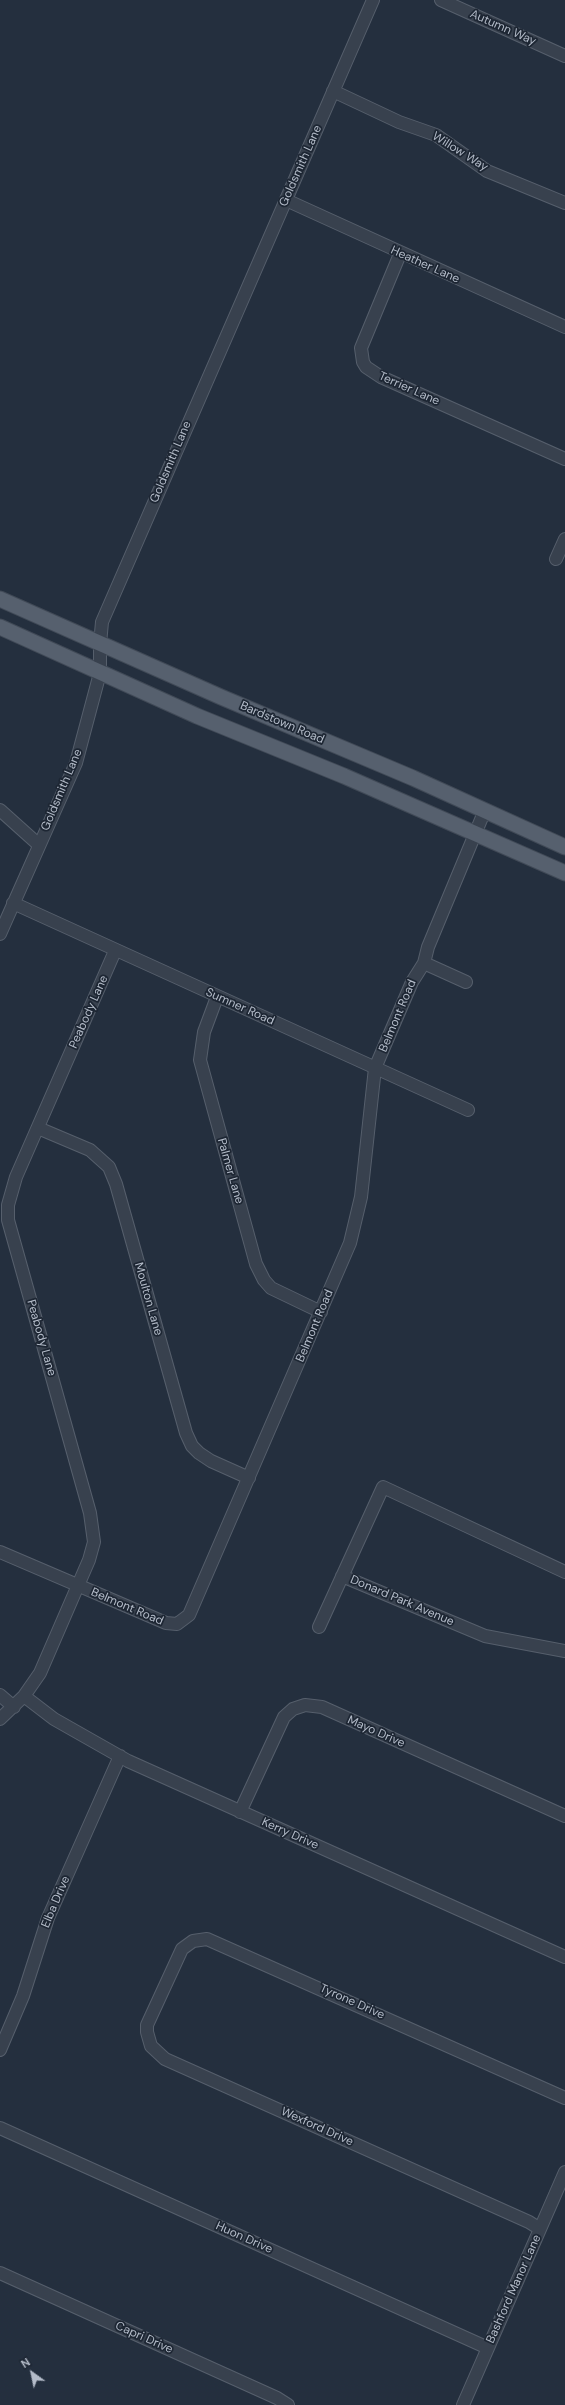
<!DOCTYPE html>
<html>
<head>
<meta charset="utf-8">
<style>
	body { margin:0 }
	#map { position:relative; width:565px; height:2405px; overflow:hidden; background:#242f3e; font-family:"DM Sans",sans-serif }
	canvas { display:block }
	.north { position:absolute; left:12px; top:2353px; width:40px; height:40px; -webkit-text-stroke:3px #1d2633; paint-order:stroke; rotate:327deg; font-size:11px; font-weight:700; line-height:16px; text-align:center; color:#b4bcc9 }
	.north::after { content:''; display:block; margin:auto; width:14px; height:18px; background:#b4bcc9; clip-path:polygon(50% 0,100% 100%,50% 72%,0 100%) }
</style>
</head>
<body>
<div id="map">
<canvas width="565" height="2405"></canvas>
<div class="north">N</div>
</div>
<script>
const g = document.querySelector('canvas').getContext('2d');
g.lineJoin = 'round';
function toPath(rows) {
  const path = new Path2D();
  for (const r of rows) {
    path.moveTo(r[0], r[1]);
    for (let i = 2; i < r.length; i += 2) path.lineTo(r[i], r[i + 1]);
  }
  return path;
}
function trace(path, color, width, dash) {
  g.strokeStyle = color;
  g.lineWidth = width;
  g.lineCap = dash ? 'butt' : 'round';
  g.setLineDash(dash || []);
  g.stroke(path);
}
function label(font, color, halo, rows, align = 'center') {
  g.font = font + ' "DM Sans",sans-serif';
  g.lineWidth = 3.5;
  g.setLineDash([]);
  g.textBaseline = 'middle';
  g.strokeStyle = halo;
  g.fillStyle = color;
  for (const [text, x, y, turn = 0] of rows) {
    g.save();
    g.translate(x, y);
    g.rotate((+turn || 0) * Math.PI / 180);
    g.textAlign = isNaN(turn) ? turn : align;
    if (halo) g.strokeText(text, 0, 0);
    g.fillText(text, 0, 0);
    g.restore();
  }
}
const minor = toPath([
	[441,0,565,56],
	[333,91,399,122,436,135,487,171,565,203],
	[286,200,565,327],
	[400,254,361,348,363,362,366,367,381,377,565,459],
	[556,559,565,539],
	[0,810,39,845],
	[13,903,468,1110],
	[0,934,76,763,100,673,100,644,102,622,373,0],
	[424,963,466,982],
	[217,997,204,1032,200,1060,256,1264,264,1280,271,1288,321,1312],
	[38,1128,90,1150,109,1167,116,1184,186,1433,192,1446,199,1453,211,1461,249,1478],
	[0,1552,166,1623,177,1624,189,1615,350,1243,361,1197,375,1068,412,982,424,963,428,947,485,810],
	[342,1576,485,1636,565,1651],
	[319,1627,383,1487,565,1572],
	[0,1695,14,1707],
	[24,1696,54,1719,128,1761,565,1957],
	[0,1719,24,1696,40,1673,89,1560,94,1542,90,1513,8,1220,8,1205,16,1177,115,951],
	[240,1812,284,1717,293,1709,305,1705,322,1707,565,1816],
	[0,2050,23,1996,48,1918,120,1756],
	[0,2128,488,2348],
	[540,2229,529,2222,165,2059,151,2046,147,2032,147,2025,182,1949,193,1941,207,1939,565,2098],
	[0,2273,277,2398,288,2405],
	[463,2405,565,2172]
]);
const major = toPath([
	[0,599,221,697,413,778,565,847],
	[0,627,197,716,344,776,565,873]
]);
trace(minor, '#565f6c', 14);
trace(major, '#414a57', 17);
trace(minor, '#38414e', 12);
trace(major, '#56606e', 15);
label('12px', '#b4bcc9', '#1d2633', [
	["Autumn Way",503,28,24],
	["Willow Way",460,152,32],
	["Goldsmith Lane",301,166,-66],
	["Heather Lane",425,265,24],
	["Terrier Lane",409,389,24],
	["Goldsmith Lane",171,462,-67],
	["Bardstown Road",282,723,23],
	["Goldsmith Lane",62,790,-67],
	["Sumner Road",240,1007,24],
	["Peabody Lane",89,1012,-66],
	["Belmont Road",398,1016,-67],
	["Palmer Lane",230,1171,74],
	["Moulton Lane",148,1299,74],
	["Belmont Road",315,1326,-67],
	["Peabody Lane",41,1338,74],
	["Donard Park Avenue",402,1601,23],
	["Belmont Road",127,1607,23],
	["Mayo Drive",376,1732,24],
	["Kerry Drive",290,1834,24],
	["Elba Drive",56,1902,-67],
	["Tyrone Drive",352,2002,24],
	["Wexford Drive",317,2127,24],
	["Huon Drive",244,2238,24],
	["Bashford Manor Lane",514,2289,-66],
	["Capri Drive",144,2338,24]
]);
</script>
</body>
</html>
